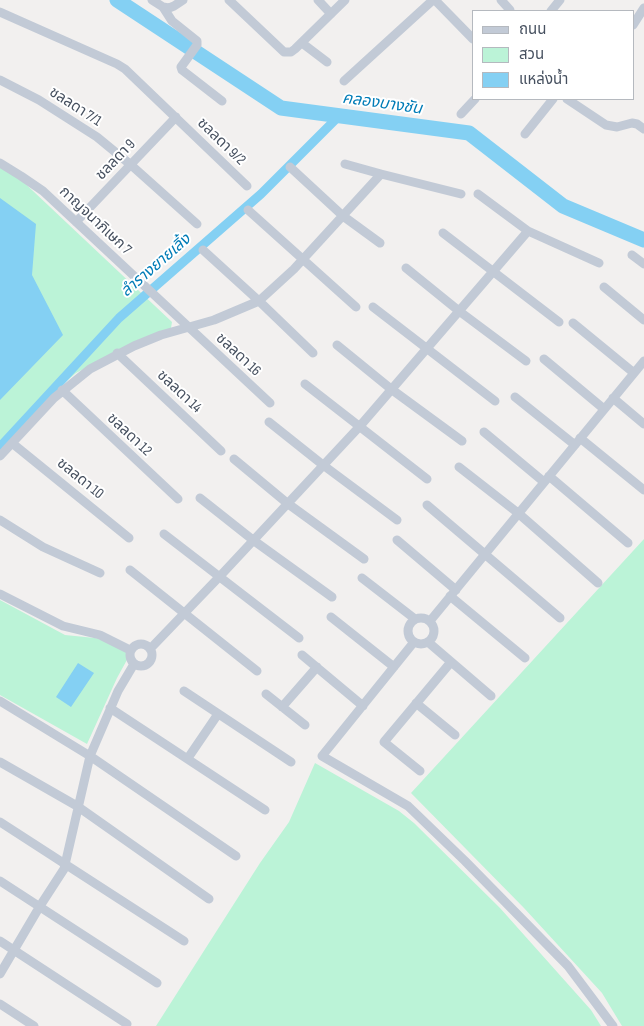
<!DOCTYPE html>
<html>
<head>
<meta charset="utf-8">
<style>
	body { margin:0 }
	#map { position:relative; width:644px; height:1026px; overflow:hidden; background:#f2f0ef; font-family:"Sofia Sans Condensed","Noto Sans Thai",sans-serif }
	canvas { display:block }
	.legend { position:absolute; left:472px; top:10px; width:162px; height:90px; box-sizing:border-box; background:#fff; border:1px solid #b5b9bf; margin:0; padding:6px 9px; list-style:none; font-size:15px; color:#46505f }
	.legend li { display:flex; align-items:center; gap:10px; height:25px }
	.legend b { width:25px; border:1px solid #b5b9bf }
</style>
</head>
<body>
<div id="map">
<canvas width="644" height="1026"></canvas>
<ul class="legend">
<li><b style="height:6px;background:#c2cad6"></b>ถนน</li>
<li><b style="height:14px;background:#bbf3d7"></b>สวน</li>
<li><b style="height:14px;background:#84d0f3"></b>แหล่งน้ำ</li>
</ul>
</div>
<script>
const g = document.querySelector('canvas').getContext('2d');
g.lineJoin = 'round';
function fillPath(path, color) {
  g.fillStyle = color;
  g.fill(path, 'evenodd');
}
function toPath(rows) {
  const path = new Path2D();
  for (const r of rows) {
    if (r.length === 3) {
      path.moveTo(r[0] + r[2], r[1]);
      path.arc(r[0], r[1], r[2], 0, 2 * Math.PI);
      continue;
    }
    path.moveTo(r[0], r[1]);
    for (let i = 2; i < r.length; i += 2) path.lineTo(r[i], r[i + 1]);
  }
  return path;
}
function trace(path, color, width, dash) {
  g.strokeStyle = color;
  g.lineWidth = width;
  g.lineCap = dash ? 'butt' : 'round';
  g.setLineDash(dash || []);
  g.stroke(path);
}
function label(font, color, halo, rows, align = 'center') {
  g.font = font + ' "Sofia Sans Condensed","Noto Sans Thai",sans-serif';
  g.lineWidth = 4;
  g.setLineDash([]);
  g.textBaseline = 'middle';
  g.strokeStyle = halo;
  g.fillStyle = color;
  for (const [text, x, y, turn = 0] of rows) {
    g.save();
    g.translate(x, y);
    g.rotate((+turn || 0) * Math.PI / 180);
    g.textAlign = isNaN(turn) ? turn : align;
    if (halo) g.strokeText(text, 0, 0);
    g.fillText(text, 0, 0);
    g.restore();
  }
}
fillPath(toPath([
	[0,165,15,174,172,322,171,328,120,350,76,373,33,410,0,449],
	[644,539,644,1026,622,1026,602,993,524,908,411,793],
	[0,600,65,635,95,638,125,647,128,658,117,678,87,744,0,695],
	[315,763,399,811,414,823,500,908,591,1010,601,1026,156,1026,260,863,289,822]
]), '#bbf3d7');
fillPath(toPath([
	[0,198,36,224,32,275,63,335,0,400],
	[78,663,94,673,71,707,56,697]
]), '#84d0f3');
trace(toPath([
	[0,447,119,318,261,194,339,116]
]), '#84d0f3', 9);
trace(toPath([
	[117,0,281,108,469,133,563,206,644,240]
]), '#84d0f3', 15);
trace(toPath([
	[152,0,163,7,169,8,174,6,183,0],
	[229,0,284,52,291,52,295,49,345,0],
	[318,0,331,14],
	[435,0,473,39],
	[501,0,510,10],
	[163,7,172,21,197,41,197,45,181,67,182,70,222,101],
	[551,11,560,0],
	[0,12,117,64,125,69,247,186],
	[633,25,644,8],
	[302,43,327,62],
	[0,80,39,100,97,137,131,165,197,224],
	[344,81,433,0],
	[567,99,606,125,617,127,632,123,637,124,644,129],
	[461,114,475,99],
	[525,134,553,99],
	[0,163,21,176,43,191,270,403],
	[345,164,381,174],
	[290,167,343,216,380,243],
	[478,194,528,231,599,263],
	[248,210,356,307],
	[76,222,176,117],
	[443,233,559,322],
	[203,250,259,301,313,353],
	[632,255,644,264],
	[406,268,459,311,526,361],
	[604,287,644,320],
	[373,307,495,401],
	[573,323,634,373],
	[337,345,391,389,462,441],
	[117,353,221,451],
	[544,359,604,409],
	[305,384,427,479],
	[62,390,178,499],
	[515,397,575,445],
	[613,398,644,424],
	[269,422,323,465,397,520],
	[484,432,544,482],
	[580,438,644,490],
	[12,443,129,538],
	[0,456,54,398,90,369,134,346,161,335,214,320,259,301,294,269,381,174,461,194],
	[234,459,287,503,364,559],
	[459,467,518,513,598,583],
	[549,476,628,543],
	[200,498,253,540,332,597],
	[427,505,560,618],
	[0,520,43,547,100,573],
	[164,534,299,638],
	[397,540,456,590],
	[130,570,257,671],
	[362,578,415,619],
	[0,594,63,626,100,635,130,650],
	[450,596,525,658],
	[331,617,394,667],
	[421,631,13],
	[430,621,644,361],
	[414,642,322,756,408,806,465,861,568,966,613,1026],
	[428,642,491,696],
	[141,655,11],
	[150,649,222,574,360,426,528,231],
	[302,655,363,706],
	[184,691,291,762],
	[266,694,305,725],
	[0,701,90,756,236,856],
	[416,703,455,735],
	[282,707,317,667],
	[110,708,265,810],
	[188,758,218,714],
	[0,762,77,806,209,899],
	[420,771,384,742,451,662],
	[0,822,184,941],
	[0,881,157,983],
	[0,941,127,1024],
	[0,974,40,906,64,869,90,756,118,691,134,664],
	[0,1004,34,1026]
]), '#c2cad6', 9);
label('15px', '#46505f', '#fff', [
	["ชลลดา 7/1",75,107,33],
	["ชลลดา 9/2",221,142,44],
	["ชลลดา 9",116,160,-46],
	["กาญจนาภิเษก 7",95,221,43],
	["ชลลดา 16",238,355,43],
	["ชลลดา 14",179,392,43],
	["ชลลดา 12",129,435,43],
	["ชลลดา 10",80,479,39]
]);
label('italic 16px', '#017cb7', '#fff', [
	["คลองบางชัน",382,104,8],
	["ลำรางยายเลิ้ง",156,266,-41]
]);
</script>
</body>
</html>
